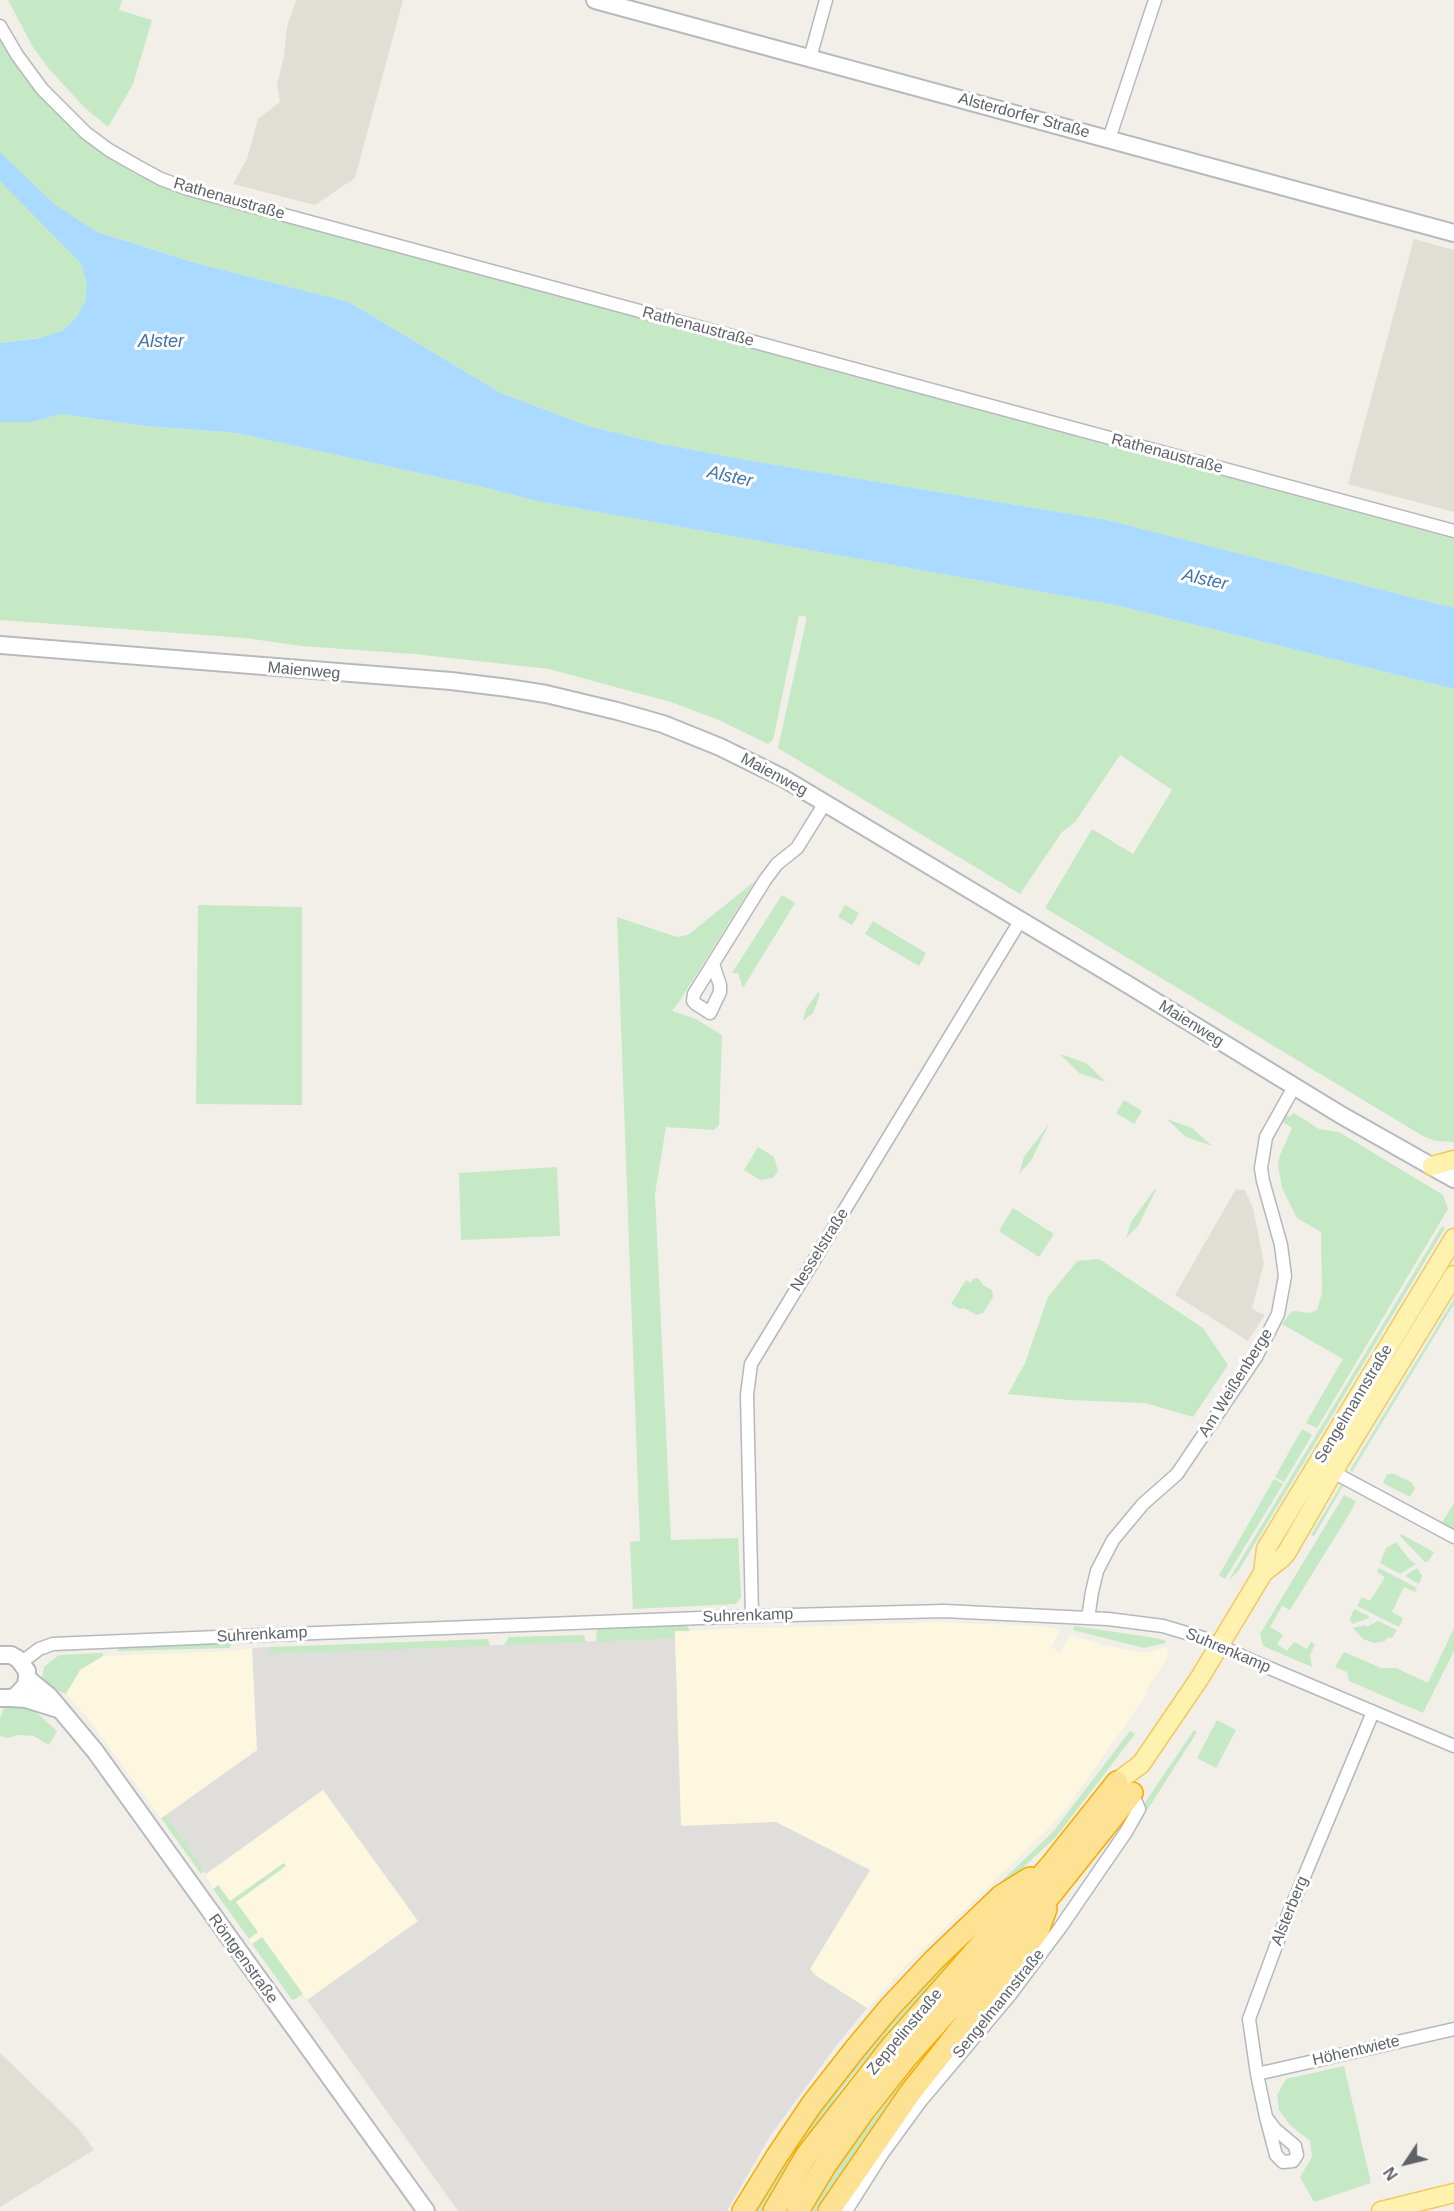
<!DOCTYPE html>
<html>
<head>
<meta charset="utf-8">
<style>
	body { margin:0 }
	#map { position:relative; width:1454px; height:2211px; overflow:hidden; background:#f1efe8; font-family:Helvetica,sans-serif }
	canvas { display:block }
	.north { position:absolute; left:1376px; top:2133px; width:60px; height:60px; -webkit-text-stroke:4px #fff; paint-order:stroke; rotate:235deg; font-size:16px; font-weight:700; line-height:24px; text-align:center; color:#5f6368 }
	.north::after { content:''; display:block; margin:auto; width:21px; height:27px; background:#5f6368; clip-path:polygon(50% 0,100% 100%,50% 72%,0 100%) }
</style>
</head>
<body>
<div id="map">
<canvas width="1454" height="2211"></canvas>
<div class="north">N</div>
</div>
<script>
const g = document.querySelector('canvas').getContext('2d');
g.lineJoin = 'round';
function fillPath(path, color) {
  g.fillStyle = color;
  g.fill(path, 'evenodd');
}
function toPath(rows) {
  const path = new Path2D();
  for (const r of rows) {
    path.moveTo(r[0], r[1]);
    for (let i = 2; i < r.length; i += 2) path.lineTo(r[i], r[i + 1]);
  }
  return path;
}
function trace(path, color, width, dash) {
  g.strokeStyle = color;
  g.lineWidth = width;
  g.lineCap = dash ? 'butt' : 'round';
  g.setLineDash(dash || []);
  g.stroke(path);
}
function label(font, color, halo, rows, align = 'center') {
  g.font = font + ' Helvetica,sans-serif';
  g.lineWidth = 6;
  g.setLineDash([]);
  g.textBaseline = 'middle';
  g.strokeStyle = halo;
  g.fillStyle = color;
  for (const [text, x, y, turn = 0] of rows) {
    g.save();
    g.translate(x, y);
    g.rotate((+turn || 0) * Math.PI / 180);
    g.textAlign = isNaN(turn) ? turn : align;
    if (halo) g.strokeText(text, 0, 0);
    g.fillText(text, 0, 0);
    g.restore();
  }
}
fillPath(toPath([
	[935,1622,1040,1626,1060,1630,1051,1647,1060,1653,1070,1635,1107,1646,1146,1653,1166,1647,1169,1656,1146,1690,1147,1694,1068,1806,1048,1829,905,1966,867,2008,815,1975,810,1969,869,1870,776,1822,681,1826,675,1631],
	[252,1648,257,1750,161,1818,88,1718,66,1694,80,1670,103,1656,232,1651],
	[323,1789,419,1921,307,2000,303,1995,292,2000,213,1889,206,1874]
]), '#fef7e0');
fillPath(toPath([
	[675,1638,681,1826,776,1822,870,1870,810,1969,815,1975,867,2008,839,2042,770,2136,727,2211,458,2211,307,2000,418,1921,323,1790,206,1874,166,1815,257,1750,252,1648,270,1647,270,1654]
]), '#e0deda');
fillPath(toPath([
	[296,0,403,0,355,178,315,205,233,184,247,159,258,119,280,102,277,85,284,56,287,27],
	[1414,239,1454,250,1454,512,1348,484],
	[1236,1189,1245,1190,1253,1208,1264,1263,1252,1309,1265,1315,1248,1341,1175,1295],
	[0,2053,79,2129,94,2150,0,2207]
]), '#e1ded6');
fillPath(toPath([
	[8,0,122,0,119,10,152,20,133,84,108,127,85,108,49,69,33,47],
	[0,39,37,94,83,140,133,173,187,196,1454,539,1454,608,1107,520,752,461,662,444,588,426,501,393,349,302,192,262,80,226,70,250,81,263,87,284,85,302,76,318,62,331,50,336,0,343],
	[61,414,146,426,236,433,479,486,537,501,1115,605,1454,689,1454,1142,1436,1141,1423,1136,1045,908,1092,829,1133,854,1172,790,1120,755,1075,822,1062,832,1020,894,778,748,807,617,799,615,774,735,773,740,768,744,719,720,671,702,549,669,414,654,302,646,245,638,0,620,0,422,32,422],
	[755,881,679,1002,672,1011,696,1019,722,1035,719,1125,714,1130,666,1127,655,1194,671,1540,738,1538,741,1597,736,1604,633,1609,630,1542,640,1541,617,917,677,937,688,935],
	[782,895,795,903,743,988,738,973,732,973],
	[198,905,302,907,302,1105,196,1104],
	[845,905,859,913,852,925,838,917],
	[873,921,926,953,919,966,865,934],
	[818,992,820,994,813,1013,803,1021,806,1009],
	[1060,1054,1086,1063,1106,1082,1079,1073],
	[1124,1100,1142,1111,1134,1124,1116,1113],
	[1294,1113,1319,1129,1339,1132,1443,1195,1448,1209,1317,1428,1306,1423,1343,1359,1282,1324,1291,1312,1294,1311,1310,1313,1317,1310,1322,1293,1321,1232,1297,1218,1282,1188,1278,1165,1280,1155,1292,1128,1281,1121,1286,1114,1289,1117],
	[1167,1119,1192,1128,1212,1146,1186,1137],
	[1049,1124,1031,1161,1019,1174,1024,1157],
	[758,1147,774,1157,778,1171,773,1178,760,1180,744,1170],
	[557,1167,560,1236,461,1240,459,1173],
	[1155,1189,1156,1190,1138,1226,1126,1238,1131,1222],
	[1013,1208,1054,1234,1039,1257,999,1231],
	[1442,1226,1445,1228,1239,1570,1228,1581],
	[1099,1259,1203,1328,1228,1365,1193,1417,1145,1403,1070,1400,1008,1394,1025,1363,1048,1297,1077,1261],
	[978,1278,983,1285,992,1290,993,1297,983,1313,976,1315,964,1308,960,1309,951,1304,966,1280,971,1283,973,1279],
	[1454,1299,1454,1304,1352,1472,1350,1470],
	[1302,1429,1312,1435,1284,1482,1275,1477],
	[1387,1474,1394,1474,1411,1482,1415,1488,1410,1497,1383,1483],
	[1274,1479,1283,1484,1225,1579,1219,1575],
	[1341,1485,1343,1486,1314,1536,1311,1535],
	[1344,1495,1356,1501,1351,1511,1290,1610,1282,1606,1270,1627,1283,1635,1277,1644,1287,1651,1294,1642,1307,1649,1311,1642,1315,1644,1310,1655,1312,1667,1263,1646,1260,1634],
	[1454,1503,1454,1532,1440,1526],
	[1401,1534,1434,1552,1429,1561,1425,1562,1400,1536],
	[1396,1542,1410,1560,1416,1564,1400,1574,1380,1563,1386,1548],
	[1379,1568,1417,1588,1415,1592,1404,1587,1392,1612,1403,1618,1399,1627,1357,1606,1362,1597,1370,1601,1385,1577,1377,1572],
	[1415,1569,1418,1569,1422,1576,1419,1584,1405,1576],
	[1354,1609,1369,1616,1369,1618,1352,1624,1350,1619],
	[1378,1621,1397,1630,1392,1638,1389,1637,1385,1641,1374,1643,1363,1639,1353,1628,1365,1625,1366,1627],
	[686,1624,690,1631,675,1631,675,1638,596,1642,597,1629],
	[1074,1626,1156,1638,1166,1641,1165,1643,1144,1648,1073,1630],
	[1454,1628,1454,1651,1423,1713,1349,1681,1347,1672,1335,1667,1344,1652,1381,1668,1396,1668,1428,1683],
	[584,1635,586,1642,504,1645,509,1637],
	[488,1639,490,1646,269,1654,270,1647],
	[233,1643,229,1648,118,1651,119,1648],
	[103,1653,103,1656,80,1670,66,1694,52,1689,42,1679,44,1667,59,1655],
	[21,1704,38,1714,57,1731,49,1745,34,1736,19,1735,7,1738,0,1736,0,1718,4,1708],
	[1217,1720,1236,1730,1216,1768,1197,1758],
	[1194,1730,1197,1732,1146,1812,1142,1807],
	[1130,1731,1135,1734,1056,1837,968,1919,891,1998,887,1995,923,1956,1053,1832],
	[166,1815,204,1871,201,1874,161,1818],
	[284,1863,286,1866,236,1902,258,1932,249,1939,213,1889,218,1885,230,1901],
	[995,1914,892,2027,843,2087,796,2156,761,2211,749,2211,869,2039],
	[262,1937,303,1994,297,1998,292,2000,252,1944],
	[977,1994,820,2211,807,2211,835,2169,904,2080],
	[1344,2066,1371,2183,1314,2202,1300,2177,1312,2157,1310,2141,1290,2125,1279,2110,1277,2095,1286,2079]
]), '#c5e8c5');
fillPath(toPath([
	[0,152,54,204,95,231,192,262,349,302,501,393,588,426,662,444,752,461,1107,520,1454,608,1454,689,1115,605,537,501,479,486,236,433,146,426,61,414,32,422,0,422,0,343,39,338,62,331,76,318,85,302,87,284,81,263,0,181]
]), '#aadaff');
const street = toPath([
	[0,26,17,55,42,89,86,133,109,150,137,166,161,179,188,189,1454,531],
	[810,58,826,0],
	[1109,139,1155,0],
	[713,964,720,985,720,992,710,1013,696,1004,693,1001,694,994,765,880,777,864,797,848,825,803],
	[1333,1472,1454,1537],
	[752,1616,747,1395,751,1364,1020,921],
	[1088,1618,1092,1592,1097,1571,1113,1540,1143,1504,1177,1474,1256,1357,1278,1314,1285,1276,1281,1245,1263,1181,1261,1168,1266,1137,1294,1087],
	[22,1662,39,1649,53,1644,265,1635,752,1616,944,1611,1108,1619,1163,1626,1203,1638,1255,1662,1454,1746],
	[1257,2074,1454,2029],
	[1266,2117,1275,2129,1295,2146,1297,2155,1293,2161,1283,2162,1276,2155,1266,2117,1257,2074,1249,2019,1283,1927,1373,1712],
	[846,2211,882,2154,920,2102,1010,1995,1060,1928,1126,1832,1139,1809,1132,1793]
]);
const secondary = toPath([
	[595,0,1454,233],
	[0,645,451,681,508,688,546,694,617,711,663,724,720,747,783,778,1127,984,1341,1115,1454,1179],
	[0,1655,11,1655,18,1659,27,1671,27,1678,26,1685,16,1696,10,1698,0,1698],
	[27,1678,49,1696,95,1751,426,2211],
	[10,1698,26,1699,58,1709]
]);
const primary = toPath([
	[1432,1166,1454,1160],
	[1263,1573,1266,1549,1454,1238],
	[1117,1782,1141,1764,1199,1679,1263,1573,1282,1558,1287,1552,1333,1472,1454,1275],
	[1381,2211,1454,2193]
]);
const highway = toPath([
	[743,2211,777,2156,812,2104,855,2049,890,2007,934,1960,1001,1896,1030,1878],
	[774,2211,806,2156,891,2047,1051,1865,1117,1782],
	[798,2211,825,2166,864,2111,906,2058,1053,1892,1132,1793],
	[829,2211,910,2093,1038,1931,1046,1909]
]);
trace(street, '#b5b8bc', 15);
trace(secondary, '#b6babf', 20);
trace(primary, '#f2c960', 21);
trace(highway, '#f9ab00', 24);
trace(street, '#fff', 12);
trace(secondary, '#fff', 16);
trace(primary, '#fff2af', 18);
trace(highway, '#fde293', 21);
label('16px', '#5f6368', '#fff', [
	["Alsterdorfer Straße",1024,116,15],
	["Rathenaustraße",229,199,16],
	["Rathenaustraße",698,327,15],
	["Rathenaustraße",1167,454,15],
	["Maienweg",304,671,5],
	["Maienweg",774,775,28],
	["Maienweg",1191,1024,32],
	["Nesselstraße",820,1250,-58],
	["Am Weißenberge",1236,1383,-58],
	["Sengelmannstraße",1354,1404,-59],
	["Suhrenkamp",748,1616,-2],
	["Suhrenkamp",262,1635,-3],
	["Suhrenkamp",1228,1651,23],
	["Alsterberg",1290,1911,-68],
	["Röntgenstraße",243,1959,54],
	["Sengelmannstraße",999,2004,-51],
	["Zeppelinstraße",905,2032,-50],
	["Höhentwiete",1356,2051,-13]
]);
label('italic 18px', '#4174aa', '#fff', [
	["Alster",161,342],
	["Alster",730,477,12],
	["Alster",1205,580,12]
]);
</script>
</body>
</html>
